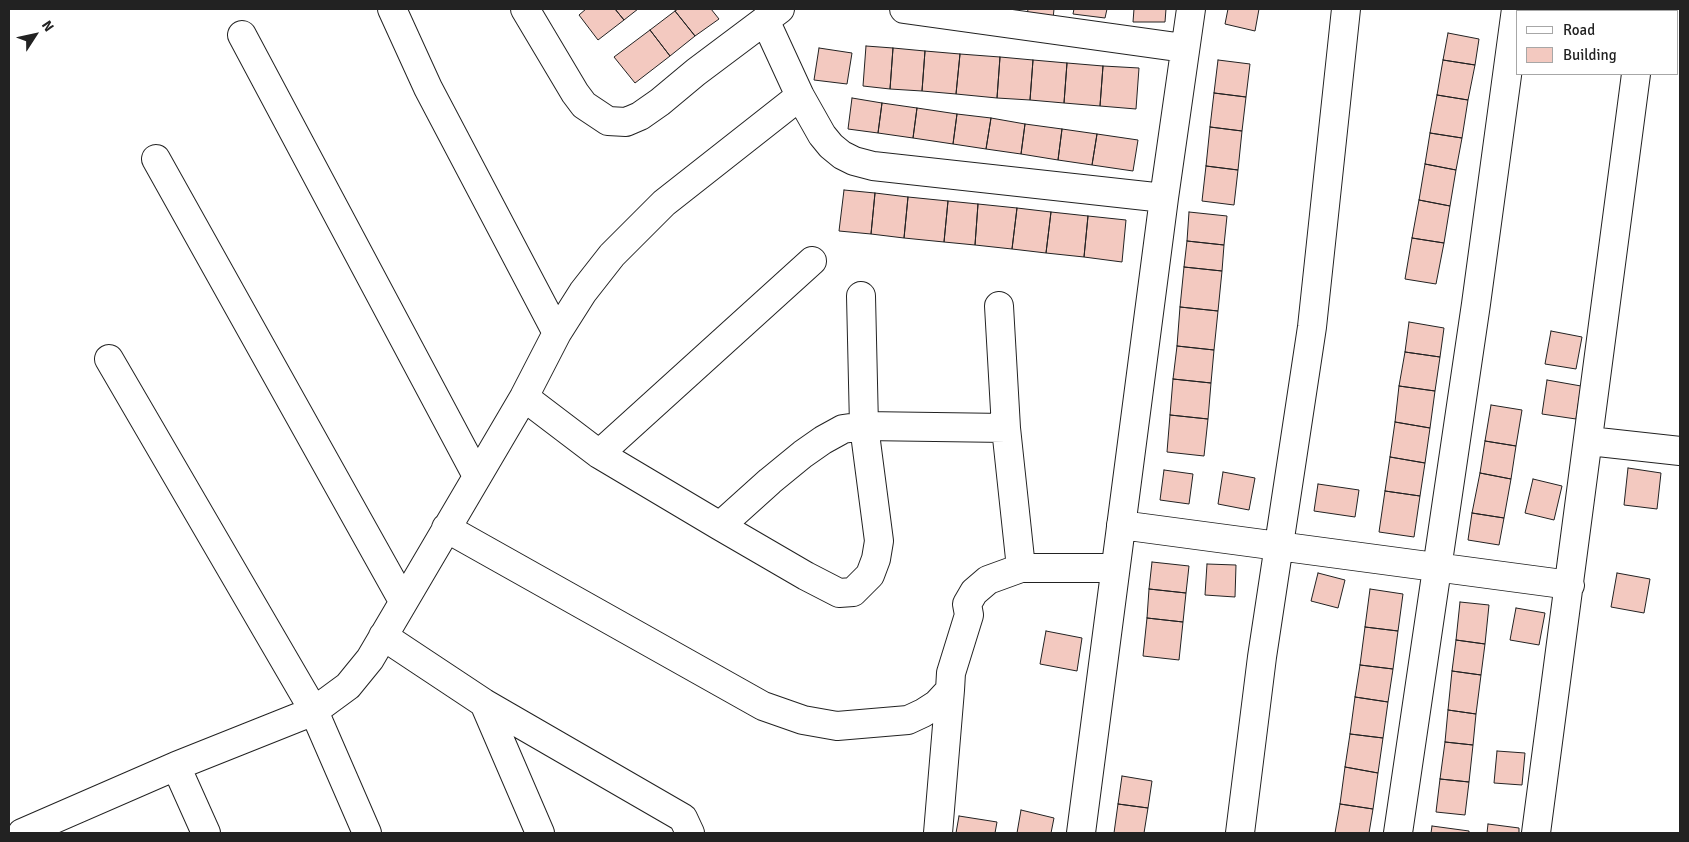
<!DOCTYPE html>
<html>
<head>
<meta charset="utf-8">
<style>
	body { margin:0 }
	#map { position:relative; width:1689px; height:842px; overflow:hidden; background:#fff; font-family:Signika,sans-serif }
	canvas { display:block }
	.frame { position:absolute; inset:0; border:10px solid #222; pointer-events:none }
	.legend { position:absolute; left:1516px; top:10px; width:162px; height:65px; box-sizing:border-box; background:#fff; border:1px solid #a7a7a7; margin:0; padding:6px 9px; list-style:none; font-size:15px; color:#222 }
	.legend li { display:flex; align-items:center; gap:10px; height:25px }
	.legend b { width:25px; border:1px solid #a7a7a7 }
	.north { position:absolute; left:10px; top:10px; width:50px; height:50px; -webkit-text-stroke:4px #fff; paint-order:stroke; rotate:55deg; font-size:14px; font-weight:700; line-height:20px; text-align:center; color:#222 }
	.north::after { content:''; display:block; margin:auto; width:18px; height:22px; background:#222; clip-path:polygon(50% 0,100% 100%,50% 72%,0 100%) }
</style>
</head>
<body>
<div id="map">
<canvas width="1689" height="842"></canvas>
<div class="frame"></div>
<ul class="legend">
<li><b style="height:6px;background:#fff"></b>Road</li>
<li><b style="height:14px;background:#f3c9c0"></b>Building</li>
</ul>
<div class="north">N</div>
</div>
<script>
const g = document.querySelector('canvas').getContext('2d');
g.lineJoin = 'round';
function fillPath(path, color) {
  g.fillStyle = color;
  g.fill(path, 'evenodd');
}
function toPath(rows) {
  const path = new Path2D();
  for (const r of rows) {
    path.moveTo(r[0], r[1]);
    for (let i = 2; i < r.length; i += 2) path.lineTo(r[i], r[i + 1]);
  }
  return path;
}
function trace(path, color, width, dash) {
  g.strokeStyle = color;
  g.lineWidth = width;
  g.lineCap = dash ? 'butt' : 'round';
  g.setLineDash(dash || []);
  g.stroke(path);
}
const building = toPath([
	[586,9,615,9,624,20,598,40,579,15,586,9],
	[615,9,638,9,624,20,615,9],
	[678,9,711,9,719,19,695,36,675,11,678,9],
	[1028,9,1054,9,1053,19,1027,16,1028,9],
	[1074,9,1107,9,1105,18,1073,14,1074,9],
	[1134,9,1166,9,1165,22,1133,22,1134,9],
	[1228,9,1259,9,1255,31,1225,24,1228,9],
	[1538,9,1574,9,1574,11,1538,11,1538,9],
	[675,11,695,36,670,56,650,30,675,11],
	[650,30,670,56,635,83,614,57,650,30],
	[1448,33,1479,39,1475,65,1443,60,1448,33],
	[866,46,893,48,890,89,863,86,866,46],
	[819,48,852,53,847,84,814,80,819,48],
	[893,48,925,51,922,91,890,89,893,48],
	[925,51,960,54,956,94,922,91,925,51],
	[960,54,1000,57,997,98,956,94,960,54],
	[1000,57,1033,60,1030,100,997,98,1000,57],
	[1033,60,1067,63,1064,103,1030,100,1033,60],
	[1218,60,1250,64,1246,97,1214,93,1218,60],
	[1443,60,1475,65,1468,100,1437,95,1443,60],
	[1067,63,1103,66,1100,106,1064,103,1067,63],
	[1103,66,1139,68,1136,109,1100,106,1103,66],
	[1214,93,1246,97,1242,131,1210,127,1214,93],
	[1437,95,1468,100,1462,138,1430,133,1437,95],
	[852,98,882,103,878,133,848,129,852,98],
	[882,103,917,108,913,138,878,133,882,103],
	[917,108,957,114,953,144,913,138,917,108],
	[957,114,991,118,986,149,953,144,957,114],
	[991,118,1025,124,1021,154,986,149,991,118],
	[1025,124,1062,129,1058,160,1021,154,1025,124],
	[1210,127,1242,131,1238,170,1206,166,1210,127],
	[1062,129,1097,134,1092,165,1058,160,1062,129],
	[1430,133,1462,138,1456,170,1425,164,1430,133],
	[1097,134,1138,140,1133,171,1092,165,1097,134],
	[1425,164,1456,170,1450,206,1419,200,1425,164],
	[1206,166,1238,170,1234,205,1202,201,1206,166],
	[844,190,875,193,871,234,839,231,844,190],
	[875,193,908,197,904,238,871,234,875,193],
	[908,197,948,201,944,242,904,238,908,197],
	[1419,200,1450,206,1444,243,1412,238,1419,200],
	[948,201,978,204,975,245,944,242,948,201],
	[978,204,1017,208,1012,249,975,245,978,204],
	[1017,208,1051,212,1046,253,1012,249,1017,208],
	[1051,212,1088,216,1084,257,1046,253,1051,212],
	[1189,212,1227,216,1224,245,1187,241,1189,212],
	[1088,216,1126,220,1122,262,1084,257,1088,216],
	[1412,238,1444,243,1436,284,1405,279,1412,238],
	[1187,241,1224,245,1222,271,1184,267,1187,241],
	[1184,267,1222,271,1218,311,1180,307,1184,267],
	[1180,307,1218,311,1214,350,1177,346,1180,307],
	[1409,322,1444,328,1440,357,1405,352,1409,322],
	[1551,331,1582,337,1576,369,1545,364,1551,331],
	[1177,346,1214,350,1211,383,1173,379,1177,346],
	[1405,352,1440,357,1435,391,1399,386,1405,352],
	[1173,379,1211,383,1208,419,1170,415,1173,379],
	[1547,380,1581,386,1576,419,1542,414,1547,380],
	[1399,386,1435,391,1430,428,1395,422,1399,386],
	[1491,405,1522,410,1516,446,1485,441,1491,405],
	[1170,415,1208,419,1204,456,1167,452,1170,415],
	[1395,422,1430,428,1425,463,1390,457,1395,422],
	[1485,441,1516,446,1511,479,1480,473,1485,441],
	[1390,457,1425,463,1420,496,1385,491,1390,457],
	[1628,468,1661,473,1657,509,1624,505,1628,468],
	[1164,470,1193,474,1189,504,1160,500,1164,470],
	[1223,472,1255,478,1249,510,1218,504,1223,472],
	[1480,473,1511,479,1504,518,1472,513,1480,473],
	[1533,479,1562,486,1554,520,1525,513,1533,479],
	[1318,484,1359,490,1355,517,1314,511,1318,484],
	[1385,491,1420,496,1414,537,1379,532,1385,491],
	[1472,513,1504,518,1499,545,1468,540,1472,513],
	[1152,562,1189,566,1186,593,1149,589,1152,562],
	[1207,564,1236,565,1235,597,1205,595,1207,564],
	[1318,573,1345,580,1338,608,1311,601,1318,573],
	[1617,573,1650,579,1644,613,1611,607,1617,573],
	[1149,589,1186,593,1183,622,1147,618,1149,589],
	[1370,589,1403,594,1398,631,1365,627,1370,589],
	[1460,602,1489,605,1485,644,1456,640,1460,602],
	[1516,608,1545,613,1539,645,1510,640,1516,608],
	[1147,618,1183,622,1179,660,1143,656,1147,618],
	[1365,627,1398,631,1393,669,1360,665,1365,627],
	[1046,631,1082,638,1077,671,1040,664,1046,631],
	[1456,640,1485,644,1481,675,1452,671,1456,640],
	[1360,665,1393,669,1388,702,1355,697,1360,665],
	[1452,671,1481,675,1476,714,1448,710,1452,671],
	[1355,697,1388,702,1383,738,1350,734,1355,697],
	[1448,710,1476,714,1473,745,1445,742,1448,710],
	[1350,734,1383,738,1378,773,1345,767,1350,734],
	[1445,742,1473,745,1469,782,1440,779,1445,742],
	[1497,751,1525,753,1522,785,1494,783,1497,751],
	[1345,767,1378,773,1373,809,1340,804,1345,767],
	[1122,776,1152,781,1148,808,1118,804,1122,776],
	[1440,779,1469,782,1465,815,1436,812,1440,779],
	[1118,804,1148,808,1144,833,1114,833,1118,804],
	[1340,804,1373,809,1369,833,1335,833,1340,804],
	[1021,810,1054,818,1051,833,1017,833,1021,810],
	[959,816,997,822,995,833,956,833,959,816],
	[1488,824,1519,828,1519,833,1487,833,1488,824],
	[1432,826,1469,831,1469,833,1431,833,1432,826]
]);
fillPath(building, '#f3c9c0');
trace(building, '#222', 1);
const street = toPath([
	[392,9,428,88,557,333],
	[525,9,575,93,584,105,608,121,626,122,640,116,660,102,696,72,780,9],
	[904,9,1184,48],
	[1645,11,1645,9],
	[765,20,800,96,822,135,831,146,842,155,854,161,873,166,1164,198],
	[242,35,477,476],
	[156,159,403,601],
	[999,306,1006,428,1021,568],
	[109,359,314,711,367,833],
	[524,397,599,454,720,526,806,576,839,593,853,592,870,575,876,559,879,541,864,426,861,296],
	[1589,441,1680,451],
	[599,454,812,261],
	[1121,525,1570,585],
	[720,526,770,481,803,454,823,440,843,429,864,426,1006,428],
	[446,528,763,706,803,720,837,726,908,720,923,713,937,704,950,690,951,673,969,615,967,604,974,592,988,580,1021,568,1115,568],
	[383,636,484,703,683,818,690,833],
	[484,703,540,833],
	[176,766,206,833],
	[22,833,176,766,314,711,348,686,370,659,524,397,557,333,583,292,612,255,664,203,800,96],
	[938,833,950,690],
	[1081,833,1164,198,1191,9],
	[1240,833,1262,657,1312,327,1346,9],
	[1398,833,1476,304,1516,9],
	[1536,833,1636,74]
]);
trace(street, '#222', 30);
trace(street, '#fff', 28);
</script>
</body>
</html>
